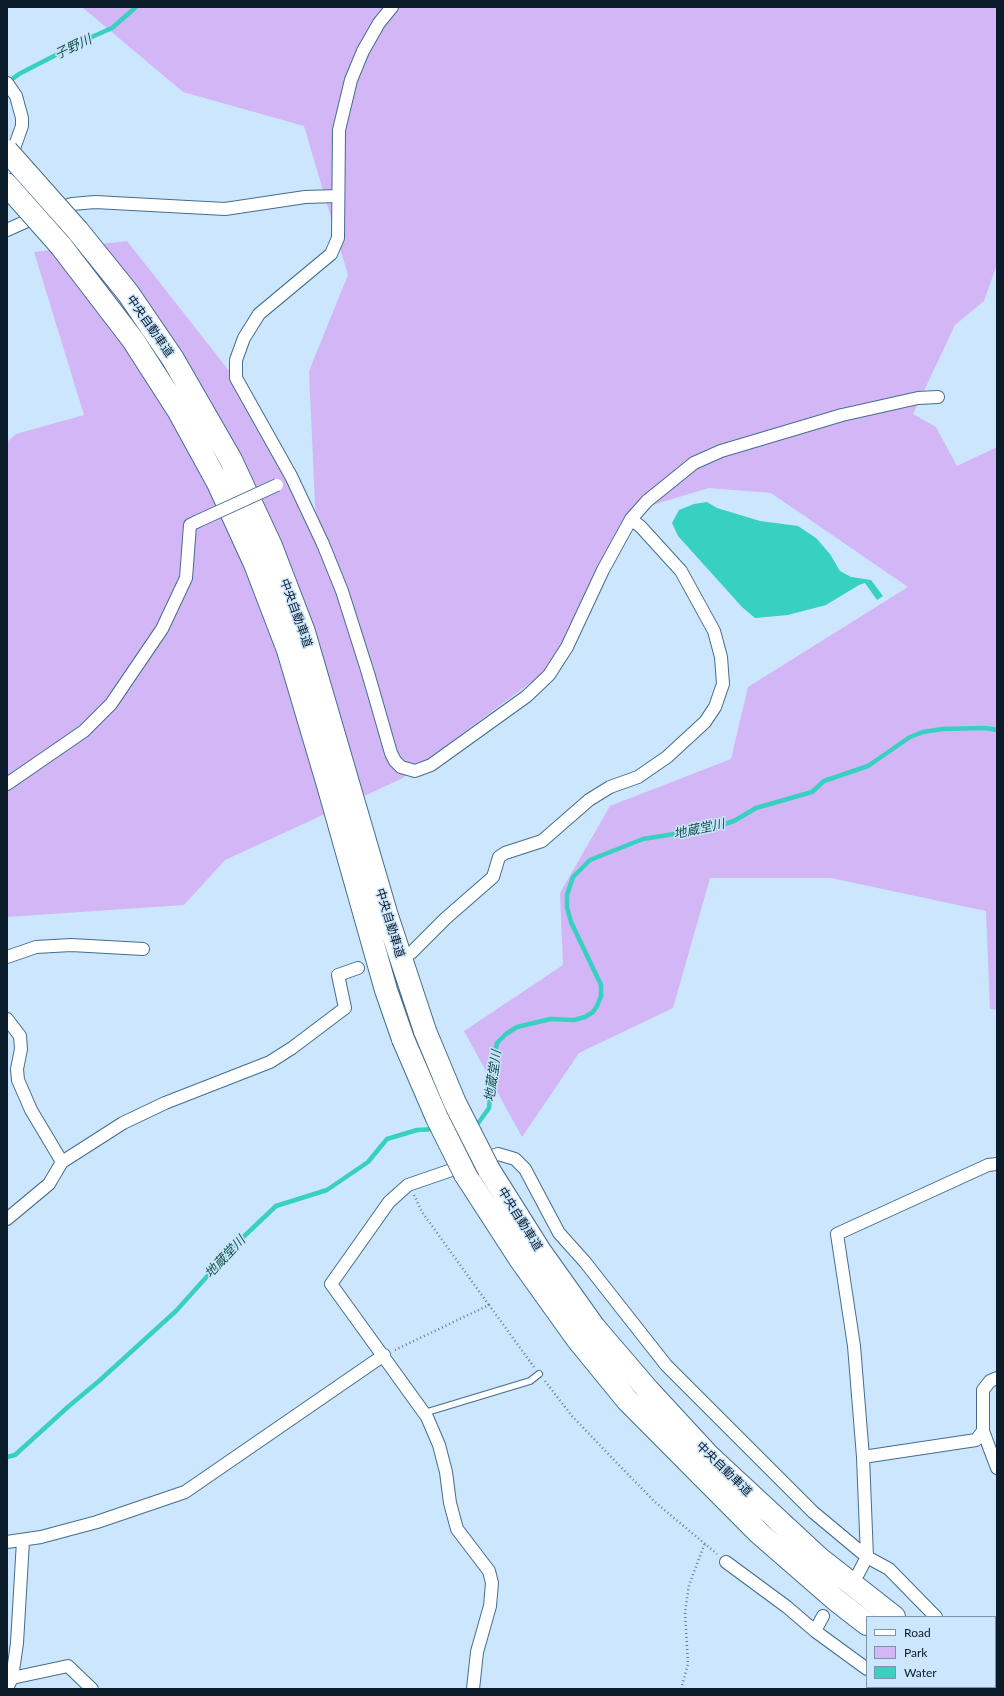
<!DOCTYPE html>
<html>
<head>
<meta charset="utf-8">
<style>
	body { margin:0 }
	#map { position:relative; width:1004px; height:1696px; overflow:hidden; background:#cce6fd; font-family:Lato,sans-serif }
	canvas { display:block }
	.frame { position:absolute; inset:0; border:8px solid #0a1b29; pointer-events:none }
	.legend { position:absolute; left:866px; top:1616px; width:130px; height:72px; box-sizing:border-box; background:#cce6fd; border:1px solid #7e95a8; margin:0; padding:5px 7px; list-style:none; font-size:12px; color:#0a1b29 }
	.legend li { display:flex; align-items:center; gap:8px; height:20px }
	.legend b { width:20px; border:1px solid #7e95a8 }
</style>
</head>
<body>
<div id="map">
<canvas width="1004" height="1696"></canvas>
<div class="frame"></div>
<ul class="legend">
<li><b style="height:5px;background:#fff"></b>Road</li>
<li><b style="height:11px;background:#d2b6f6"></b>Park</li>
<li><b style="height:11px;background:#38d0c0"></b>Water</li>
</ul>
</div>
<script>
const g = document.querySelector('canvas').getContext('2d');
g.lineJoin = 'round';
function fillPath(path, color) {
  g.fillStyle = color;
  g.fill(path, 'evenodd');
}
function toPath(rows) {
  const path = new Path2D();
  for (const r of rows) {
    path.moveTo(r[0], r[1]);
    for (let i = 2; i < r.length; i += 2) path.lineTo(r[i], r[i + 1]);
  }
  return path;
}
function trace(path, color, width, dash) {
  g.strokeStyle = color;
  g.lineWidth = width;
  g.lineCap = dash ? 'butt' : 'round';
  g.setLineDash(dash || []);
  g.stroke(path);
}
function label(font, color, halo, rows, align = 'center') {
  g.font = font + ' Lato,"Noto Sans JP",sans-serif';
  g.lineWidth = 3;
  g.setLineDash([]);
  g.textBaseline = 'middle';
  g.strokeStyle = halo;
  g.fillStyle = color;
  for (const [text, x, y, turn = 0] of rows) {
    g.save();
    g.translate(x, y);
    g.rotate((+turn || 0) * Math.PI / 180);
    g.textAlign = isNaN(turn) ? turn : align;
    if (halo) g.strokeText(text, 0, 0);
    g.fillText(text, 0, 0);
    g.restore();
  }
}
fillPath(toPath([
	[82,7,997,7,997,264,984,301,955,325,913,414,936,427,957,466,997,447,997,1010,990,1009,986,911,831,878,710,878,673,1008,579,1053,522,1137,464,1031,563,965,560,893,610,806,731,759,748,687,908,587,771,493,709,488,632,511,608,549,549,669,401,779,225,860,184,905,7,917,7,442,16,434,84,415,34,252,127,241,230,372,316,526,309,371,348,275,304,126,183,92]
]), '#d2b6f6');
fillPath(toPath([
	[707,502,717,508,760,521,798,526,816,538,830,554,840,571,851,577,871,580,883,596,877,600,865,583,859,585,826,605,788,615,755,618,742,607,678,536,672,523,679,510,694,504]
]), '#38d0c0');
trace(toPath([
	[7,83,19,74,85,40,112,28,136,7],
	[473,1124,479,1122,489,1108,493,1063,497,1043,506,1034,517,1027,538,1022,551,1019,574,1020,585,1017,593,1012,597,1006,601,996,601,985,571,922,567,907,567,895,573,877,590,860,643,839,712,828,734,821,756,808,812,792,824,781,868,766,910,737,923,732,942,729,985,728,997,730],
	[7,1457,15,1455,69,1406,99,1381,176,1311,237,1243,276,1206,327,1190,368,1162,387,1139,417,1130,436,1129]
]), '#38d0c0', 4.5);
const service = toPath([
	[424,1413,530,1381,539,1374]
]);
const minor = toPath([
	[392,7,379,23,363,51,351,80,339,130,338,238,331,254,259,314,244,338,236,360,236,378,291,476,323,544,342,591,368,673,391,753,395,761,401,767,415,771,431,765,527,696,549,675,567,647,603,570,631,519,647,501,694,463,721,451,842,415,918,398,938,397],
	[7,83,16,96,22,118,22,126,7,168],
	[7,230,47,212,72,204,95,202,225,209,305,197,338,196],
	[7,784,84,731,111,704,162,629,186,578,190,525,196,522],
	[411,953,446,918,493,877,499,857,505,853,542,841,589,800,610,787,638,777,667,757,705,722,715,707,723,684,721,657,714,631,681,571,641,527,631,519],
	[7,957,36,947,71,945,143,949],
	[7,1019,20,1036,21,1049,17,1069,18,1080,31,1110,62,1162],
	[7,1219,49,1184,62,1162,123,1123,165,1103,270,1062,292,1048,345,1008,338,975,358,968],
	[983,1431,997,1468],
	[863,1457,976,1440,983,1431,983,1390,990,1381,997,1378],
	[7,1542,41,1537,97,1522,185,1492,384,1355],
	[726,1562,787,1607,815,1631,867,1669],
	[858,1574,867,1557,863,1457,854,1346,837,1234,988,1165,997,1164],
	[815,1631,823,1616],
	[995,1663,997,1664],
	[12,1678,68,1666,92,1689],
	[884,1687,885,1689],
	[910,1687,913,1689],
	[7,1688,12,1678,17,1643,23,1541],
	[473,1689,477,1652,490,1606,492,1583,489,1571,457,1529,450,1503,446,1472,439,1445,427,1417,331,1284,389,1202,408,1185,498,1154,515,1159,525,1169,559,1233,585,1262,666,1365,813,1512,867,1557,889,1569,936,1617]
]);
const motorway = toPath([
	[78,231,128,293,173,359,231,460,271,546,304,632,387,916,425,1031],
	[61,246,133,340,178,410,218,483,255,564,288,650,328,785,386,990,403,1039],
	[489,1170,540,1251,594,1327,648,1390,708,1455,820,1559,894,1617],
	[465,1174,520,1259,578,1340,627,1400,759,1533,836,1600,867,1624],
	[954,1687,957,1689],
	[991,1687,994,1689]
]);
trace(service, '#446d8f', 8);
trace(minor, '#446d8f', 14);
trace(motorway, '#446d8f', 24);
trace(toPath([
	[414,1195,422,1212,489,1305],
	[395,1350,489,1305,534,1367],
	[545,1381,572,1416,617,1463,655,1502,717,1554],
	[681,1689,688,1664,685,1612,689,1585,705,1543]
]), '#677c8e', 2.5, [1, 3]);
trace(service, '#fff', 6);
trace(minor, '#fff', 12);
trace(motorway, '#fff', 22);
const minorBridge = toPath([
	[196,522,277,485]
]);
const motorwayBridge = toPath([
	[7,151,78,231],
	[7,185,61,246],
	[425,1031,455,1103,489,1170],
	[403,1039,437,1118,465,1174]
]);
trace(minorBridge, '#446d8f', 14, []);
trace(motorwayBridge, '#446d8f', 24, []);
trace(minorBridge, '#fff', 12);
trace(motorwayBridge, '#fff', 22);
label('12px', '#0a1b29', '#cce6fd', [
	["中央自動車道",150,326,55],
	["中央自動車道",296,613,70],
	["中央自動車道",390,923,73],
	["中央自動車道",520,1219,58],
	["中央自動車道",724,1469,44]
]);
label('italic 13px', '#12504a', '#cce6fd', [
	["子野川",73,47,-26],
	["地蔵堂川",699,829,-12],
	["地蔵堂川",493,1076,-82],
	["地蔵堂川",225,1257,-47]
]);
</script>
</body>
</html>
